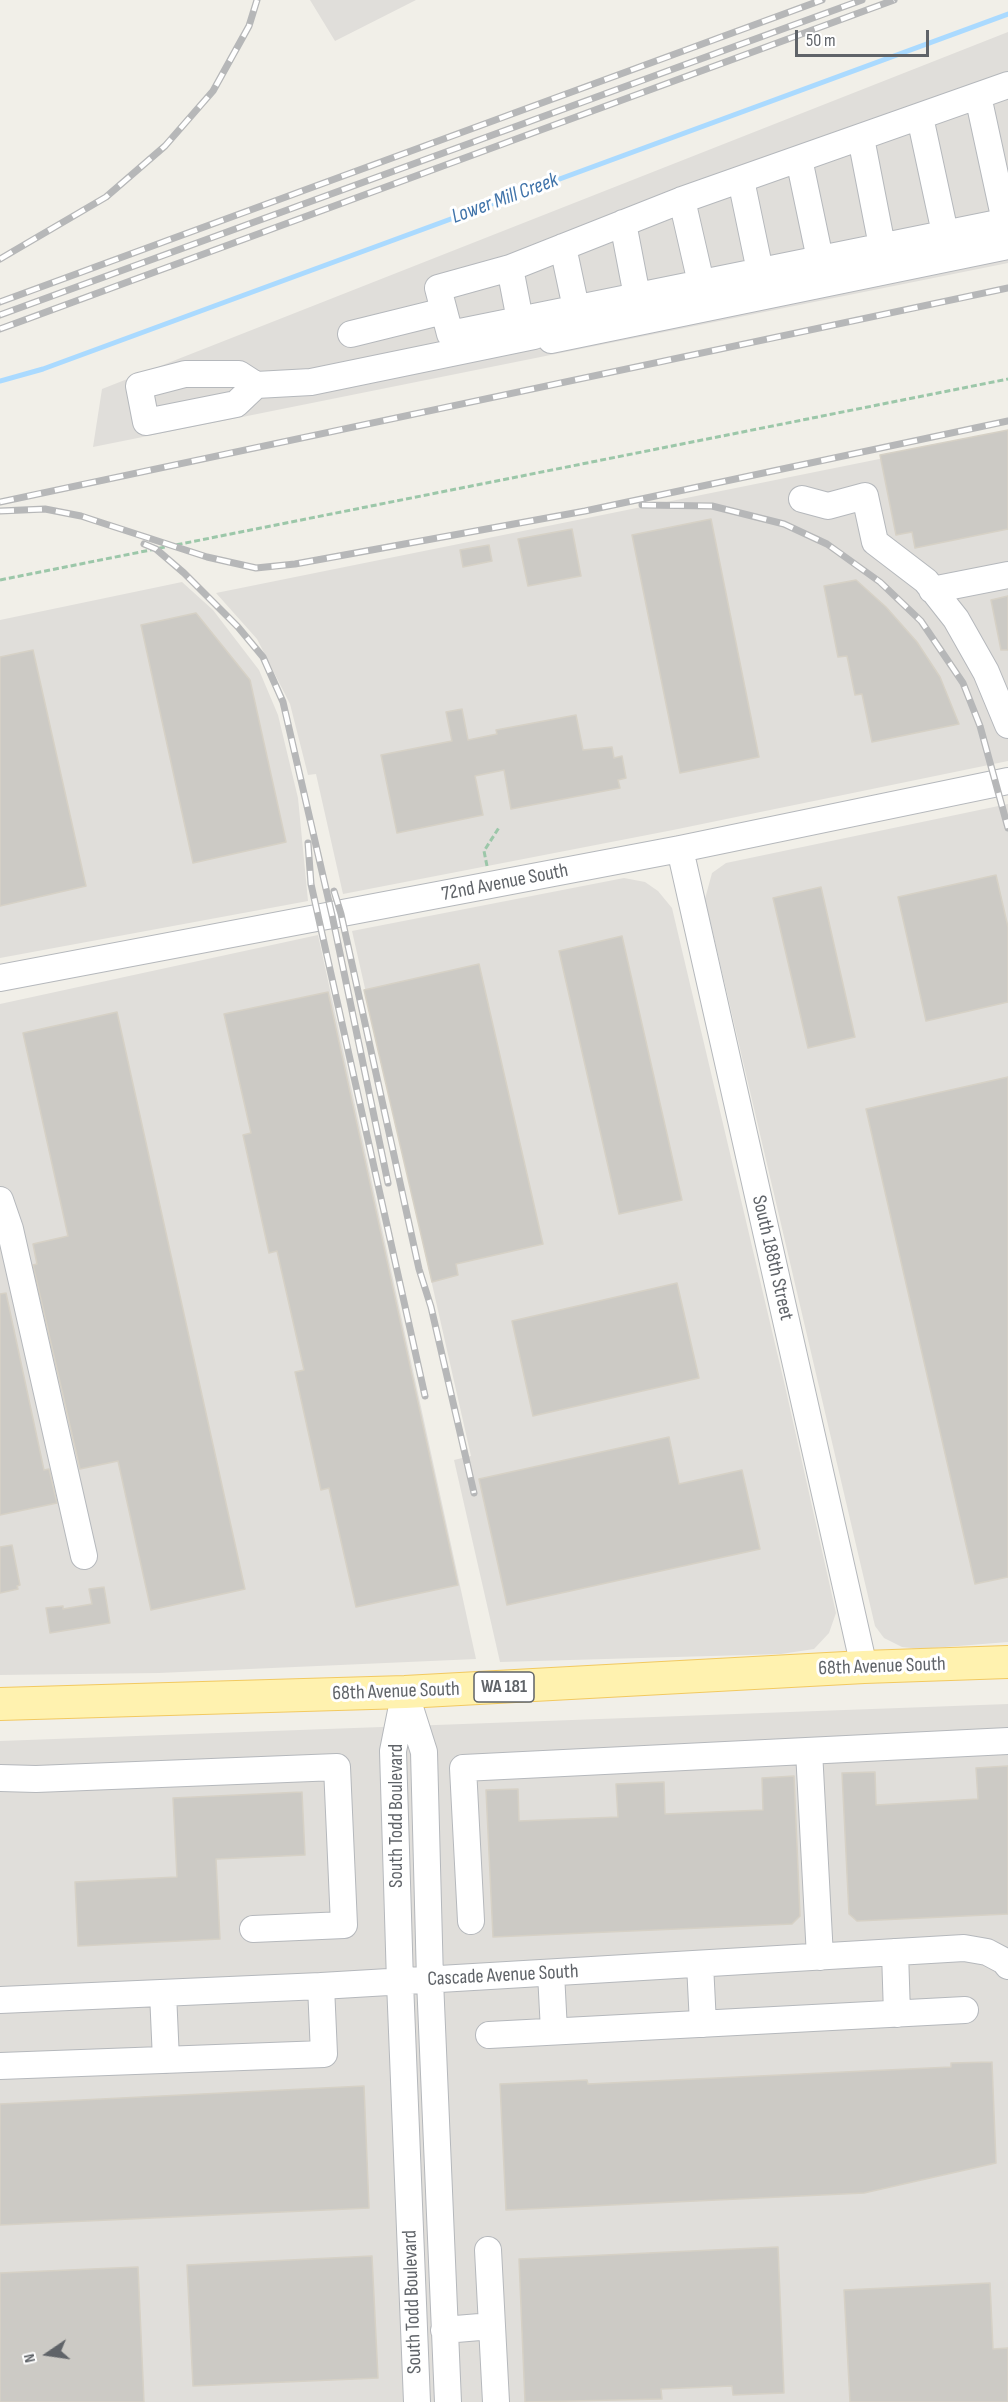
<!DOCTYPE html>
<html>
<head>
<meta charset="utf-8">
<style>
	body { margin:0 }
	#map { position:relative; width:1008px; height:2402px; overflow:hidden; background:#f1efe8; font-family:"Sofia Sans Condensed",sans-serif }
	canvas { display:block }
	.north { position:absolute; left:18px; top:2324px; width:60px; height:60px; -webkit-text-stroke:4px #fff; paint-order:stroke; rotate:257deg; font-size:16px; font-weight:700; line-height:24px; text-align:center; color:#5f6368 }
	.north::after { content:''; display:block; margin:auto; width:21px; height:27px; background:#5f6368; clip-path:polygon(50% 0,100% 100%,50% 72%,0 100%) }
	.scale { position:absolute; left:795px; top:30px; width:134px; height:27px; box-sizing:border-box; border:3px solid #5f6368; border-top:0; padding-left:8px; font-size:18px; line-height:21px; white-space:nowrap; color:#5f6368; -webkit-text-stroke:4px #fff; paint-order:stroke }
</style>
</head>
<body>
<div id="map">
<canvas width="1008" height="2402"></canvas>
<div class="north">N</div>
<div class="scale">50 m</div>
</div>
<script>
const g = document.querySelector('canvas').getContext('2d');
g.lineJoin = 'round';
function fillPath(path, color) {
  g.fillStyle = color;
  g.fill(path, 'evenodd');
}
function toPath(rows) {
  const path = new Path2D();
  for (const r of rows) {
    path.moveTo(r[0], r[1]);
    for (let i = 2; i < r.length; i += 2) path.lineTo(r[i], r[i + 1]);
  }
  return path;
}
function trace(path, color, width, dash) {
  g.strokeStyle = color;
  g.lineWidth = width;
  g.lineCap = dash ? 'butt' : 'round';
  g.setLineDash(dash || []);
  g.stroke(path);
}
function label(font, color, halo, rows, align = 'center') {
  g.font = font + ' "Sofia Sans Condensed",sans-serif';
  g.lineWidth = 6;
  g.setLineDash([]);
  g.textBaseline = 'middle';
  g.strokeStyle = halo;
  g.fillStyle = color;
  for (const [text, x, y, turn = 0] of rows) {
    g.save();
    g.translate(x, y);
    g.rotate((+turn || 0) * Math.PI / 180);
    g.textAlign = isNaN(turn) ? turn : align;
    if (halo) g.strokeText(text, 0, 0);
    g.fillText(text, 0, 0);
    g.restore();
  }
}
fillPath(toPath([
	[310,0,416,0,335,41],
	[1008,32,1008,263,93,447,102,389],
	[1008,433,1008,761,673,830,343,894,316,774,308,775,290,704,257,639,216,593],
	[182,582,213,610,259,670,278,715,298,798,308,901,0,958,0,620],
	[1008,804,1008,1642,920,1649,902,1647,884,1638,875,1626,705,899,712,873,726,863],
	[624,878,645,882,658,891,672,908,785,1386,836,1613,829,1633,814,1649,781,1654,500,1662,454,1460,471,1456,352,931],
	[318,935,476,1659,159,1673,0,1675,0,1004],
	[1008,1704,1008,2402,0,2402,0,1741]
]), '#e0deda');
trace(toPath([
	[0,381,43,369,1008,14]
]), '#aadaff', 5);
const building = toPath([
	[1008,430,1008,529,915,548,912,532,896,535,880,455,1008,430],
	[711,519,759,757,680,773,632,535,711,519],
	[572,529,581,576,528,586,518,539,572,529],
	[489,545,492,561,463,567,460,550,489,545],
	[856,580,886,607,917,642,940,677,959,724,872,742,862,694,855,695,847,656,838,657,824,586,856,580],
	[1008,596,1008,650,1001,650,991,600,1008,596],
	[196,613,250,680,286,842,193,863,141,625,196,613],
	[33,650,86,886,0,906,0,657,33,650],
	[462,709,468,740,497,734,496,730,576,715,583,750,612,747,614,758,622,756,626,778,618,780,620,788,511,809,504,770,475,776,483,815,397,833,381,755,452,741,446,712,462,709],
	[996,875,1008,927,1008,1002,926,1021,898,897,996,875],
	[821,887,855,1037,808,1048,773,898,821,887],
	[622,936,682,1200,619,1214,559,951,622,936],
	[479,964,543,1244,456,1264,458,1275,432,1282,364,990,479,964],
	[328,992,458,1585,356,1607,329,1488,321,1490,295,1372,304,1370,277,1251,269,1253,243,1135,251,1133,224,1014,328,992],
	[117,1012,245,1589,151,1610,118,1461,80,1469,33,1265,37,1264,33,1244,68,1236,23,1033,117,1012],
	[1008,1077,1008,1577,975,1584,866,1109,1008,1077],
	[677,1283,699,1378,533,1416,512,1321,677,1283],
	[6,1293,44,1470,49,1469,57,1503,0,1515,0,1294,6,1293],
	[669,1437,679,1484,742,1470,760,1549,507,1605,479,1479,669,1437],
	[12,1545,20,1585,17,1586,18,1589,0,1593,0,1547,12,1545],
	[104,1587,110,1623,50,1633,46,1608,63,1606,63,1609,92,1604,89,1589,104,1587],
	[1008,1766,1008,1914,857,1921,849,1914,842,1773,875,1772,876,1805,978,1799,976,1768,1008,1766],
	[794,1776,800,1916,792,1924,493,1937,486,1790,518,1789,519,1821,618,1817,616,1784,664,1782,665,1814,763,1810,762,1778,794,1776],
	[302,1792,305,1855,216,1859,220,1939,78,1946,75,1882,177,1877,173,1798,302,1792],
	[992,2062,996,2163,864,2193,506,2210,500,2084,587,2080,588,2084,951,2067,951,2063,992,2062],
	[364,2086,369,2208,0,2225,0,2104,364,2086],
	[778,2247,784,2393,733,2395,732,2386,661,2389,662,2399,525,2402,519,2259,778,2247],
	[372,2256,378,2378,193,2386,187,2265,372,2256],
	[138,2267,144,2402,0,2402,0,2273,138,2267],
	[990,2283,993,2349,1008,2348,1008,2402,850,2402,844,2290,990,2283]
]);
fillPath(building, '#cccac5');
trace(building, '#d6d1c6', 1.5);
const minor = toPath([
	[1008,85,682,200,510,268,438,288,450,334,1008,221],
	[978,96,1005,221],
	[920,117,945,233],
	[861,138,882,246],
	[799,159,820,259],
	[741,180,760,271],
	[682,200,701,283],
	[623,223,637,296],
	[563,247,576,308],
	[510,268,520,320],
	[351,334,444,311],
	[551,340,1008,246],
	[256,385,236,404,146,422,139,386,185,374,239,374,256,385,311,382,534,336,545,330,570,325],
	[802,499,828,506,865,496,875,542,926,581,956,619,986,672,1008,725],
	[932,590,1008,575],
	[680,849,864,1667],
	[0,978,680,849,1008,781],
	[0,1200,10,1229,84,1556],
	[405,1692,424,1752,430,1980,448,2402],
	[404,1696,393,1751,400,1982,417,2402],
	[809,1751,820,1957],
	[0,1778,36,1779,337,1767,344,1925,253,1929],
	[471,1921,463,1768,1008,1741],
	[895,1952,897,2014],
	[700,1964,703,2024],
	[551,1973,554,2031],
	[163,1993,166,2060],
	[0,2000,321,1986,964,1948,987,1952,1004,1961,1008,1966],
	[489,2035,965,2010],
	[0,2066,324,2054,321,1986],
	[488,2250,496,2402],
	[444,2330,492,2326]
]);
const major = toPath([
	[0,1704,405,1692,864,1667,1008,1662]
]);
trace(minor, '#b5b8bc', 28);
trace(major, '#f2c960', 34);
trace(toPath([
	[0,580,1008,379],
	[487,866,484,851,500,826]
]), '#9cc7a9', 3, [6, 3]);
trace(minor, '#fff', 26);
trace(major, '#fff2af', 32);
const rail = toPath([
	[0,259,106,197,165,146,213,91,249,26,257,0],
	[0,302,822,0],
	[0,315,862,0],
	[0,329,894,0],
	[0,502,1008,288],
	[642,505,712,506,784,524,827,544,880,582,921,621,963,683,980,726,1008,828],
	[0,511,45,509,81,516,207,557,256,568,295,564,585,511,1008,421],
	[144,544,156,549,184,573,238,627,263,657,283,702,332,915,388,1183],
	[308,843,311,884,425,1396],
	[334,891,341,914,419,1269,431,1307,474,1493]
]);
trace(rail, '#b6b7b8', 7);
trace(rail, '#fff', 4.5, [14]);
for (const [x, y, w] of [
	[504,1687,60]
]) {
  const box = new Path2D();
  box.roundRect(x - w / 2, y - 15, w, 30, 4.5);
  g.fillStyle = '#fff';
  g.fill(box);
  trace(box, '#5f6368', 1.5);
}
label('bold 18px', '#5f6368', null, [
	["WA 181",504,1687]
]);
label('20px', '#5f6368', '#fff', [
	["72nd Avenue South",505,883,-11],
	["South 188th Street",772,1258,77],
	["68th Avenue South",882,1667,-2],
	["68th Avenue South",396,1692,-2],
	["South Todd Boulevard",397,1816,-90],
	["Cascade Avenue South",503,1976,-3],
	["South Todd Boulevard",413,2302,-92]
]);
label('italic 21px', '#4174aa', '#fff', [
	["Lower Mill Creek",505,199,-20]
]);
</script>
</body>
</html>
